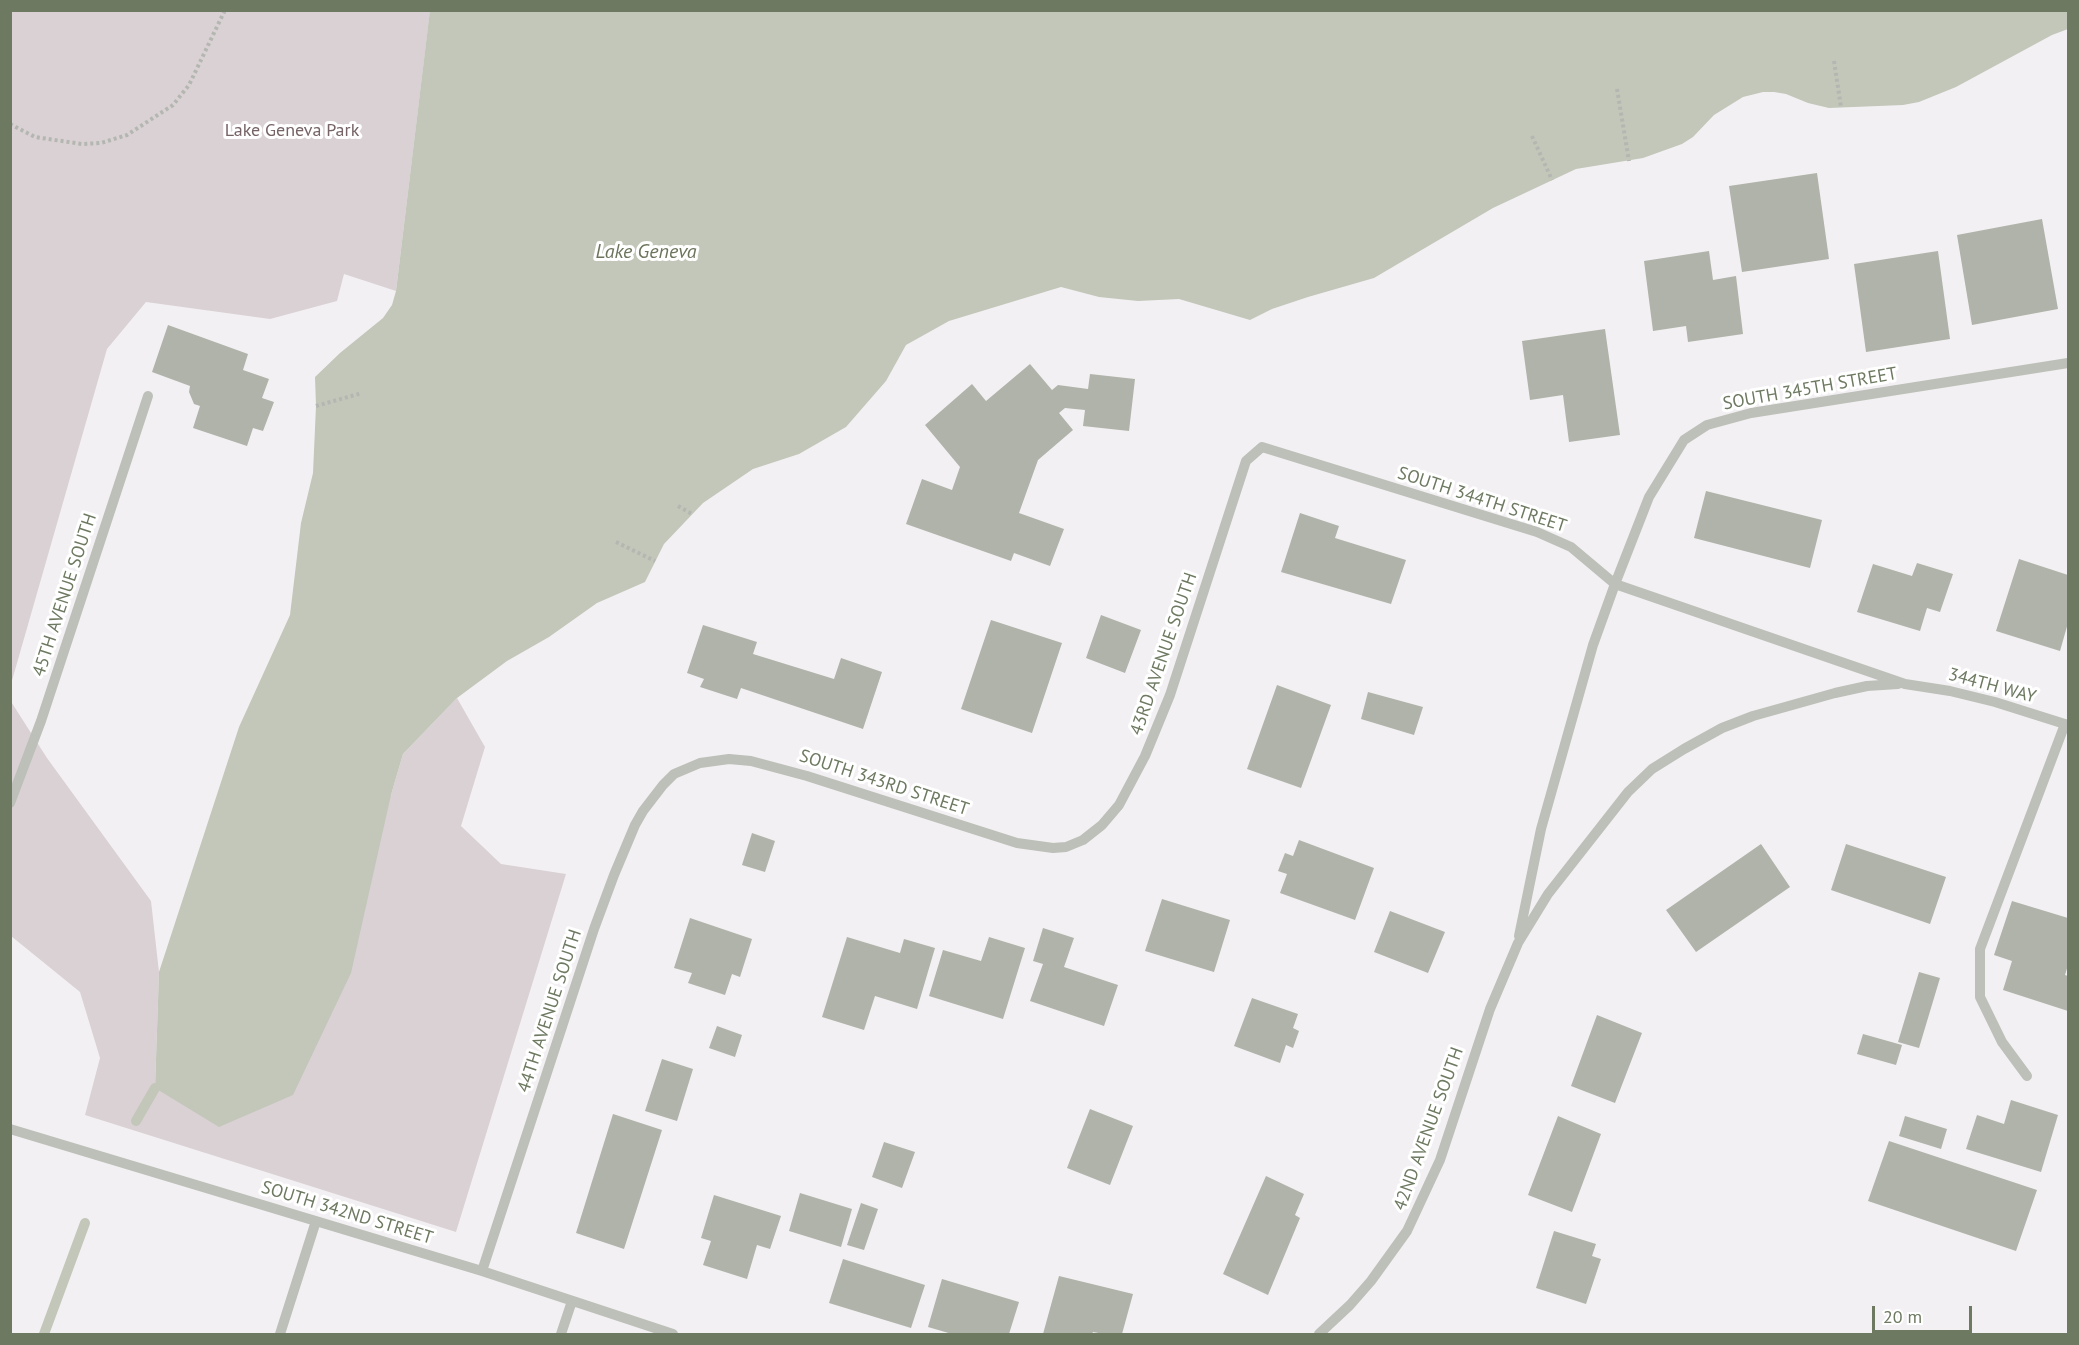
<!DOCTYPE html>
<html>
<head>
<meta charset="utf-8">
<style>
	body { margin:0 }
	#map { position:relative; width:2079px; height:1345px; overflow:hidden; background:#f3f0f3; font-family:"PT Sans",sans-serif }
	canvas { display:block }
	.frame { position:absolute; inset:0; border:12px solid #6d7961; pointer-events:none }
	.scale { position:absolute; left:1872px; top:1306px; width:100px; height:27px; box-sizing:border-box; border:3px solid #6d7961; border-top:0; padding-left:8px; font-size:18px; line-height:21px; white-space:nowrap; color:#6d7961; -webkit-text-stroke:4px #fff; paint-order:stroke }
</style>
</head>
<body>
<div id="map">
<canvas width="2079" height="1345"></canvas>
<div class="frame"></div>
<div class="scale">20 m</div>
</div>
<script>
const g = document.querySelector('canvas').getContext('2d');
g.lineJoin = 'round';
function fillPath(path, color) {
  g.fillStyle = color;
  g.fill(path, 'evenodd');
}
function toPath(rows) {
  const path = new Path2D();
  for (const r of rows) {
    path.moveTo(r[0], r[1]);
    for (let i = 2; i < r.length; i += 2) path.lineTo(r[i], r[i + 1]);
  }
  return path;
}
function trace(path, color, width, dash) {
  g.strokeStyle = color;
  g.lineWidth = width;
  g.lineCap = dash ? 'butt' : 'round';
  g.setLineDash(dash || []);
  g.stroke(path);
}
function label(font, color, halo, rows, align = 'center') {
  g.font = font + ' "PT Sans",sans-serif';
  g.lineWidth = 6;
  g.setLineDash([]);
  g.textBaseline = 'middle';
  g.strokeStyle = halo;
  g.fillStyle = color;
  for (const [text, x, y, turn = 0] of rows) {
    g.save();
    g.translate(x, y);
    g.rotate((+turn || 0) * Math.PI / 180);
    g.textAlign = isNaN(turn) ? turn : align;
    if (halo) g.strokeText(text, 0, 0);
    g.fillText(text, 0, 0);
    g.restore();
  }
}
fillPath(toPath([
	[10,11,430,11,396,291,344,274,337,301,270,319,146,302,107,349,11,684],
	[457,698,485,747,461,826,501,864,566,874,456,1232,85,1115,100,1058,80,992,11,936,10,700,47,758,151,901,159,972,155,1088,391,795,403,754]
]), '#dad1d4');
fillPath(toPath([
	[430,10,2068,10,2068,29,2052,35,1956,87,1919,102,1903,105,1829,108,1808,103,1786,94,1774,92,1763,92,1743,97,1714,115,1693,137,1682,144,1643,158,1576,169,1493,208,1374,278,1308,297,1272,309,1250,320,1179,299,1138,301,1099,297,1061,287,949,321,906,345,886,381,846,427,799,454,753,469,703,503,664,544,645,582,597,603,549,637,507,661,457,698,403,754,391,795,351,973,293,1095,219,1127,155,1088,159,972,239,727,290,615,301,523,313,473,316,406,315,377,340,353,383,318,392,305,396,291]
]), '#c2c7b9');
trace(toPath([
	[136,1121,155,1088],
	[44,1334,85,1223]
]), '#c2c7b9', 10);
fillPath(toPath([
	[1817,173,1829,259,1742,272,1729,186],
	[2042,219,2058,309,1972,325,1957,235],
	[1709,251,1713,280,1736,276,1743,334,1688,342,1686,326,1653,331,1644,261],
	[1938,251,1950,339,1866,352,1854,264],
	[168,325,248,354,243,370,269,379,262,398,274,402,263,431,253,428,247,446,193,428,200,406,194,404,189,392,190,386,152,372],
	[1605,329,1620,435,1569,442,1563,395,1530,400,1522,341],
	[1030,364,1052,390,1058,385,1088,389,1090,374,1135,379,1129,431,1083,426,1085,410,1065,408,1059,413,1073,430,1038,460,1019,513,1064,529,1050,566,1014,553,1011,561,906,524,922,479,952,490,960,467,925,425,972,384,986,401],
	[1706,491,1822,520,1810,568,1694,538],
	[1300,513,1339,526,1335,538,1406,560,1391,604,1281,572],
	[2019,559,2068,575,2068,623,2060,651,1996,631],
	[1917,563,1953,574,1940,612,1927,608,1920,631,1857,612,1873,564,1912,576],
	[1101,615,1141,630,1125,673,1086,658],
	[991,620,1062,643,1032,733,961,709],
	[703,625,757,642,753,654,834,679,841,658,882,672,863,729,741,688,737,699,700,687,704,679,687,673],
	[1277,685,1331,705,1301,788,1247,769],
	[1368,692,1423,707,1414,735,1361,719],
	[752,833,775,841,765,872,742,865],
	[1299,840,1374,868,1355,920,1280,893,1287,874,1278,871,1285,853,1293,856],
	[1761,844,1790,887,1696,952,1666,910],
	[1846,844,1946,877,1930,924,1831,890],
	[1162,899,1230,920,1214,972,1145,951],
	[2012,901,2068,918,2068,965,2065,975,2068,976,2068,1011,2003,990,2012,961,1994,955],
	[1390,911,1445,932,1428,973,1374,952],
	[690,918,752,939,740,977,732,974,725,995,688,983,692,973,674,968],
	[1043,928,1074,938,1064,967,1118,985,1104,1026,1030,1001,1043,964,1033,961],
	[847,937,900,953,904,939,935,948,917,1009,875,996,864,1030,822,1017],
	[989,937,1025,948,1003,1019,929,996,943,950,981,961],
	[1919,972,1940,978,1919,1048,1898,1042],
	[1252,998,1298,1014,1293,1028,1299,1031,1293,1048,1286,1045,1280,1063,1234,1046],
	[1597,1015,1642,1033,1615,1103,1571,1086],
	[717,1026,742,1035,735,1057,709,1048],
	[1863,1034,1902,1045,1896,1065,1857,1054],
	[662,1059,693,1069,677,1121,645,1111],
	[2011,1100,2058,1115,2041,1172,1966,1149,1977,1115,2004,1124],
	[1090,1109,1133,1126,1110,1185,1067,1168],
	[613,1114,662,1130,624,1249,576,1233],
	[1558,1116,1601,1134,1572,1212,1528,1195],
	[1905,1116,1947,1129,1941,1149,1899,1136],
	[1889,1141,2037,1190,2016,1251,1868,1201],
	[884,1142,915,1152,902,1188,872,1177],
	[1266,1176,1304,1194,1295,1215,1300,1218,1268,1295,1223,1274],
	[800,1193,852,1209,841,1247,789,1231],
	[714,1195,781,1216,770,1249,757,1245,747,1279,703,1265,711,1241,701,1238],
	[861,1203,878,1209,864,1250,847,1245],
	[1554,1231,1596,1244,1592,1256,1601,1259,1586,1304,1536,1288],
	[843,1259,925,1285,911,1328,829,1303],
	[1059,1276,1133,1294,1122,1334,1104,1334,1093,1332,1092,1334,1043,1334],
	[942,1279,1019,1302,1009,1334,952,1334,928,1327]
]), '#afb3a9');
trace(toPath([
	[1834,61,1841,107],
	[1617,89,1629,161],
	[10,124,35,137,82,144,101,143,127,135,173,105,189,85,225,10],
	[1532,136,1552,180],
	[316,406,362,393],
	[678,506,692,514],
	[616,542,655,561]
]), '#b4b7b1', 4, [3, 3]);
trace(toPath([
	[10,803,41,721,148,396],
	[1519,936,1541,829,1593,645,1615,584,1649,497,1684,440,1707,425,1751,413,2068,363],
	[2027,1076,2002,1042,1980,997,1980,949,2065,724],
	[10,1129,482,1271,673,1334],
	[482,1271,594,929,614,875,635,825,643,811,663,785,674,774,700,763,729,759,751,761,807,776,1017,843,1053,848,1066,847,1083,840,1102,825,1119,805,1145,756,1170,695,1246,461,1262,447,1537,532,1571,547,1615,584,1905,684,1950,691,1995,702,2068,725],
	[280,1334,316,1221],
	[561,1334,572,1301],
	[1319,1334,1350,1305,1371,1281,1407,1231,1440,1160,1490,1009,1518,943,1548,894,1628,792,1652,769,1684,749,1722,728,1753,716,1835,693,1867,686,1898,684]
]), '#bcc0b8', 10);
label('18px', '#766366', '#fff', [
	["Lake Geneva Park",292,131]
]);
label('18px', '#6d7961', '#fff', [
	["SOUTH 345TH STREET",1810,389,-10],
	["SOUTH 344TH STREET",1482,500,18],
	["45TH AVENUE SOUTH",65,595,-72],
	["43RD AVENUE SOUTH",1164,654,-71],
	["344TH WAY",1992,686,15],
	["SOUTH 343RD STREET",884,783,18],
	["44TH AVENUE SOUTH",550,1011,-72],
	["42ND AVENUE SOUTH",1429,1129,-70],
	["SOUTH 342ND STREET",347,1213,17]
]);
label('italic 20px', '#6c755c', '#fff', [
	["Lake Geneva",646,252]
]);
</script>
</body>
</html>
